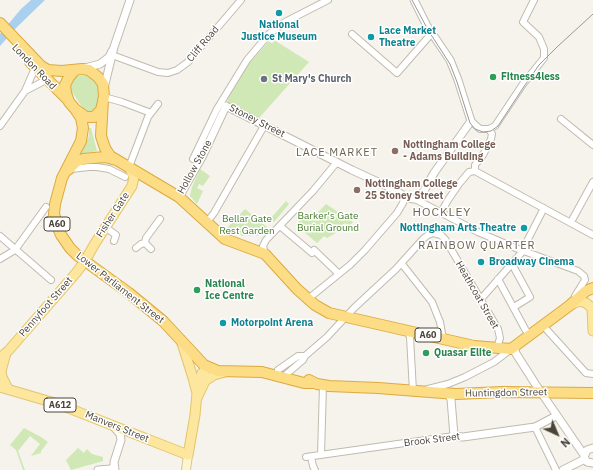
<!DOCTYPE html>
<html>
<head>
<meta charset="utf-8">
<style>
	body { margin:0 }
	#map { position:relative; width:593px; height:470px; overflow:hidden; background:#f5f3eb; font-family:"IBM Plex Sans",sans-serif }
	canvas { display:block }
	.north { position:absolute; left:537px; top:414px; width:40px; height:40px; -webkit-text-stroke:3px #fff; paint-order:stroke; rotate:136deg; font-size:11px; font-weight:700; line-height:16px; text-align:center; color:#4a4439 }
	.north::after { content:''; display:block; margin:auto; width:14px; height:18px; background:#4a4439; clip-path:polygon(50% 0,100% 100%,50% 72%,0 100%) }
</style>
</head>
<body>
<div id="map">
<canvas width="593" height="470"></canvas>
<div class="north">N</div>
</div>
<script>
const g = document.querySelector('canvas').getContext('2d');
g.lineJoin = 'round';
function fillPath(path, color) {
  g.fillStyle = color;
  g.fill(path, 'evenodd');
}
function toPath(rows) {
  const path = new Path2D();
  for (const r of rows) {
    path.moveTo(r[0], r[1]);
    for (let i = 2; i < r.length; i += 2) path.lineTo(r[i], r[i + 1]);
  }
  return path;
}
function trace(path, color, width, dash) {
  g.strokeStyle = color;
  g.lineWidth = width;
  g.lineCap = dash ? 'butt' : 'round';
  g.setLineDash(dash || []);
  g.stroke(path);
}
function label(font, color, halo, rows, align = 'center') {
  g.font = font + ' "IBM Plex Sans",sans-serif';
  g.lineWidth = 3;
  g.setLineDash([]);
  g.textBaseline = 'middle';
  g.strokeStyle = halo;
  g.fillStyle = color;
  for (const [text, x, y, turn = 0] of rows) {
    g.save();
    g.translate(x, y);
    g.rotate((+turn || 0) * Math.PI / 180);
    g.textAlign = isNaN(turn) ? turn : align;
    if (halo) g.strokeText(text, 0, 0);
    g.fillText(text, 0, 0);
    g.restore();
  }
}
fillPath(toPath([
	[274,40,309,62,259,118,227,102,229,95,245,68,269,41,271,43,273,43],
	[75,76,88,76,97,82,101,90,96,108,93,111,89,112,84,110,70,89,71,79],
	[89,128,91,128,97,151,81,154,89,136],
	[200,169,210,176,203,186,199,184,197,188,203,191,197,204,190,196,192,187],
	[286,201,289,204,274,222,270,220,271,218],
	[326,204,353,222,350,226,345,223,334,234,327,238,324,236,317,243,296,225,301,219,297,215,300,212,310,221],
	[245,209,267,227,257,236,243,236,225,230],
	[24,428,41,437,48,442,41,451,41,453,31,456,40,444,30,436,18,451,25,470,23,470,16,450,10,445],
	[78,448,84,453,87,449,92,454,103,457,103,461,71,470,66,460]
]), '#cfe8b5');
fillPath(toPath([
	[31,0,45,0,16,28,0,46,0,34,21,9]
]), '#aad0f0');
const minor = toPath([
	[352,34,397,73,432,33],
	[112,55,158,72,168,73,177,70,188,62,241,0],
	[25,91,46,80],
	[104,97,122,102,151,113],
	[561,119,593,145],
	[471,121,480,129,489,129,495,126,523,84,544,58,544,49,539,37,523,22,534,0],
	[0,126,25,91,35,68],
	[193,159,217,109,247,60,269,34,285,22,328,0],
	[129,167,148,117,158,104],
	[71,169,89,167,97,167,109,169,125,177],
	[475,171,593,235],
	[475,171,475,165,483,155,491,139,492,134,489,129],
	[415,199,478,232,513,247,578,271,584,276,585,280,575,296],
	[442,213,443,209,448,200,459,184,469,172,475,171],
	[207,222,214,213,264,126],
	[571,222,593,182],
	[280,226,312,253],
	[105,227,116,235,114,241],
	[0,236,51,280],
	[136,248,141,244,145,243],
	[151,249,145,243,146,238,160,219],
	[314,250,339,274],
	[265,254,263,246,266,240,313,191,337,162],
	[0,259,15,250,46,207],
	[402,264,432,302,440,322,443,339],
	[512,264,530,297,514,307],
	[498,279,525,329,530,336],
	[308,299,350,265,365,250,397,213,403,203,404,198],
	[481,299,523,251,523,249,544,208],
	[547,330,586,373,593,374],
	[407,331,410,337,413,391],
	[278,370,298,356,305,356],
	[283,377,303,360,305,356,327,337,354,308,396,269,423,239,428,235,433,233,441,235,445,239,498,329,500,338,497,348],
	[428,389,448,384,465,377,494,362,511,349],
	[535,427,556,470],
	[321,455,323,385],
	[306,457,454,436],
	[311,457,313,466,315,470]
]);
const tertiary = toPath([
	[85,68,100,64,109,57,112,51],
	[104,88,114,47,130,0],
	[179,197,202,157,226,106,352,170,391,188,401,194,404,198,415,199,421,196,434,173,471,121,458,80,450,60,427,26,414,0],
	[516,345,515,352,536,385,584,455],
	[448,394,451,399,454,436,463,437,535,427,556,416],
	[113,426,120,434,121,440,114,462,115,470],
	[593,448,587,450,584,457,587,462,593,463],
	[98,470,111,469,114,466],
	[563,470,585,459]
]);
const secondary = toPath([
	[186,470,188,455]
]);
const primary = toPath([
	[570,305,580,301,586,303,592,308,593,331],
	[6,353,1,371,2,377,8,389],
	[0,358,9,350,76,273,85,261,94,245,132,186,134,177,129,167],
	[0,387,58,404,188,455,195,415,197,393,193,378,181,340],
	[196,389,202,373,208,367],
	[197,398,205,381,214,375,225,372]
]);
const trunk = toPath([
	[0,23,41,66,48,70,62,71,82,69,89,70,98,77,103,84,104,97,101,110,94,117,86,117,75,109,69,102,66,93,65,85,69,77,75,70],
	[30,62,68,100],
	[103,100,101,136,105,148,110,156,179,197,225,239,265,254,297,289,315,305,329,313,474,346,511,349,569,306,586,291,593,288],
	[75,109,81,118,83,128,81,141,62,178,55,204,54,214,58,228,61,235,70,248,78,256,129,293,163,321,204,365,218,371,262,372,304,383,314,383],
	[68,170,76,162,83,159,105,157,116,160],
	[309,380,317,384,329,386,378,388,456,394,502,392,593,393]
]);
trace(minor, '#c1bbae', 8);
trace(tertiary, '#c1bbae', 9);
trace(secondary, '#d4c89b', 10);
trace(primary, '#e3c56c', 11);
trace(trunk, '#dcaa3f', 12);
trace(minor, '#fff', 6);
trace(tertiary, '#fff', 7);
trace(secondary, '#fef4cd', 8);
trace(primary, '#fde69d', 9);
trace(trunk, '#fcdd86', 10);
trace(toPath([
	[412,0,428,30,450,64,457,82,470,123,475,129,483,132,491,131,498,126,525,85,539,65,557,47,593,14]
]), '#999', 1);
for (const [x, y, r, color] of [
	[279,13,4,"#0f9aa8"],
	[371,37,4,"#0f9aa8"],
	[493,77,4,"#2e9e5b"],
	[264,79,4,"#6b7280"],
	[395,151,4,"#8d6e63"],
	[357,190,4,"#8d6e63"],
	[524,228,4,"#0f9aa8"],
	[481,262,4,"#0f9aa8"],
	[197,290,4,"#2e9e5b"],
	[223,323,4,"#0f9aa8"],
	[426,353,4,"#2e9e5b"]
]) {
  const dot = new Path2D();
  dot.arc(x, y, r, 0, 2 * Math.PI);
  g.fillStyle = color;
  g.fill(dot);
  trace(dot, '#fff', 1.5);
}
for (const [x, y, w] of [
	[57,224,26],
	[428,335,26],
	[60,405,32]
]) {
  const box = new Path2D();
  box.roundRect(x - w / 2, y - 7, w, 14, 3);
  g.fillStyle = '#fff';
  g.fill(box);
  trace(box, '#4a4439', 1);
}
label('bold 9px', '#4a4439', null, [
	["A60",57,224],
	["A60",428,335],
	["A612",60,405]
]);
label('bold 10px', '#0d838f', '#fff', [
	["National",279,25,"center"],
	["Justice Museum",279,37,"center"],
	["Lace Market",379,31],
	["Theatre",379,43],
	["Nottingham Arts Theatre",516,228,"right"],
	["Broadway Cinema",489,262],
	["Motorpoint Arena",231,323]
], 'left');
label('10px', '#4a4439', '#fff', [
	["Cliff Road",203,44,-50],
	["London Road",34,67,46],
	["Stoney Street",257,121,27],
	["Hollow Stone",195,167,-61],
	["Fisher Gate",113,215,-57],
	["Lower Parliament Street",120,288,38],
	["Heathcoat Street",477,295,60],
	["Pennyfoot Street",46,307,-49],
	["Huntingdon Street",506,393,-1],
	["Manvers Street",117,427,22],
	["Brook Street",432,440,-7]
]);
label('bold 10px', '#27864d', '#fff', [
	["Fitness4less",501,77],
	["National",205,284],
	["Ice Centre",205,296],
	["Quasar Elite",434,353]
], 'left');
label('bold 10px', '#5b616d', '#fff', [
	["St Mary's Church",272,79]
], 'left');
label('bold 10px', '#785e54', '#fff', [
	["Nottingham College",403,145],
	["- Adams Building",403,157],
	["Nottingham College",365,184],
	["25 Stoney Street",365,196]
], 'left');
label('10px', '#467c2c', '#fff', [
	["Barker's Gate",328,216],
	["Burial Ground",328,228],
	["Bellar Gate",247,219],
	["Rest Garden",247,231]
]);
g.letterSpacing = '1px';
label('11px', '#6d6250', '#fff', [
	["LACE MARKET",337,153],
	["RAINBOW QUARTER",477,246]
]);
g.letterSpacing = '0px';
g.letterSpacing = '1px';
label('12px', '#6d6250', '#fff', [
	["HOCKLEY",442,213]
]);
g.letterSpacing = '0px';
</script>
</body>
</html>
